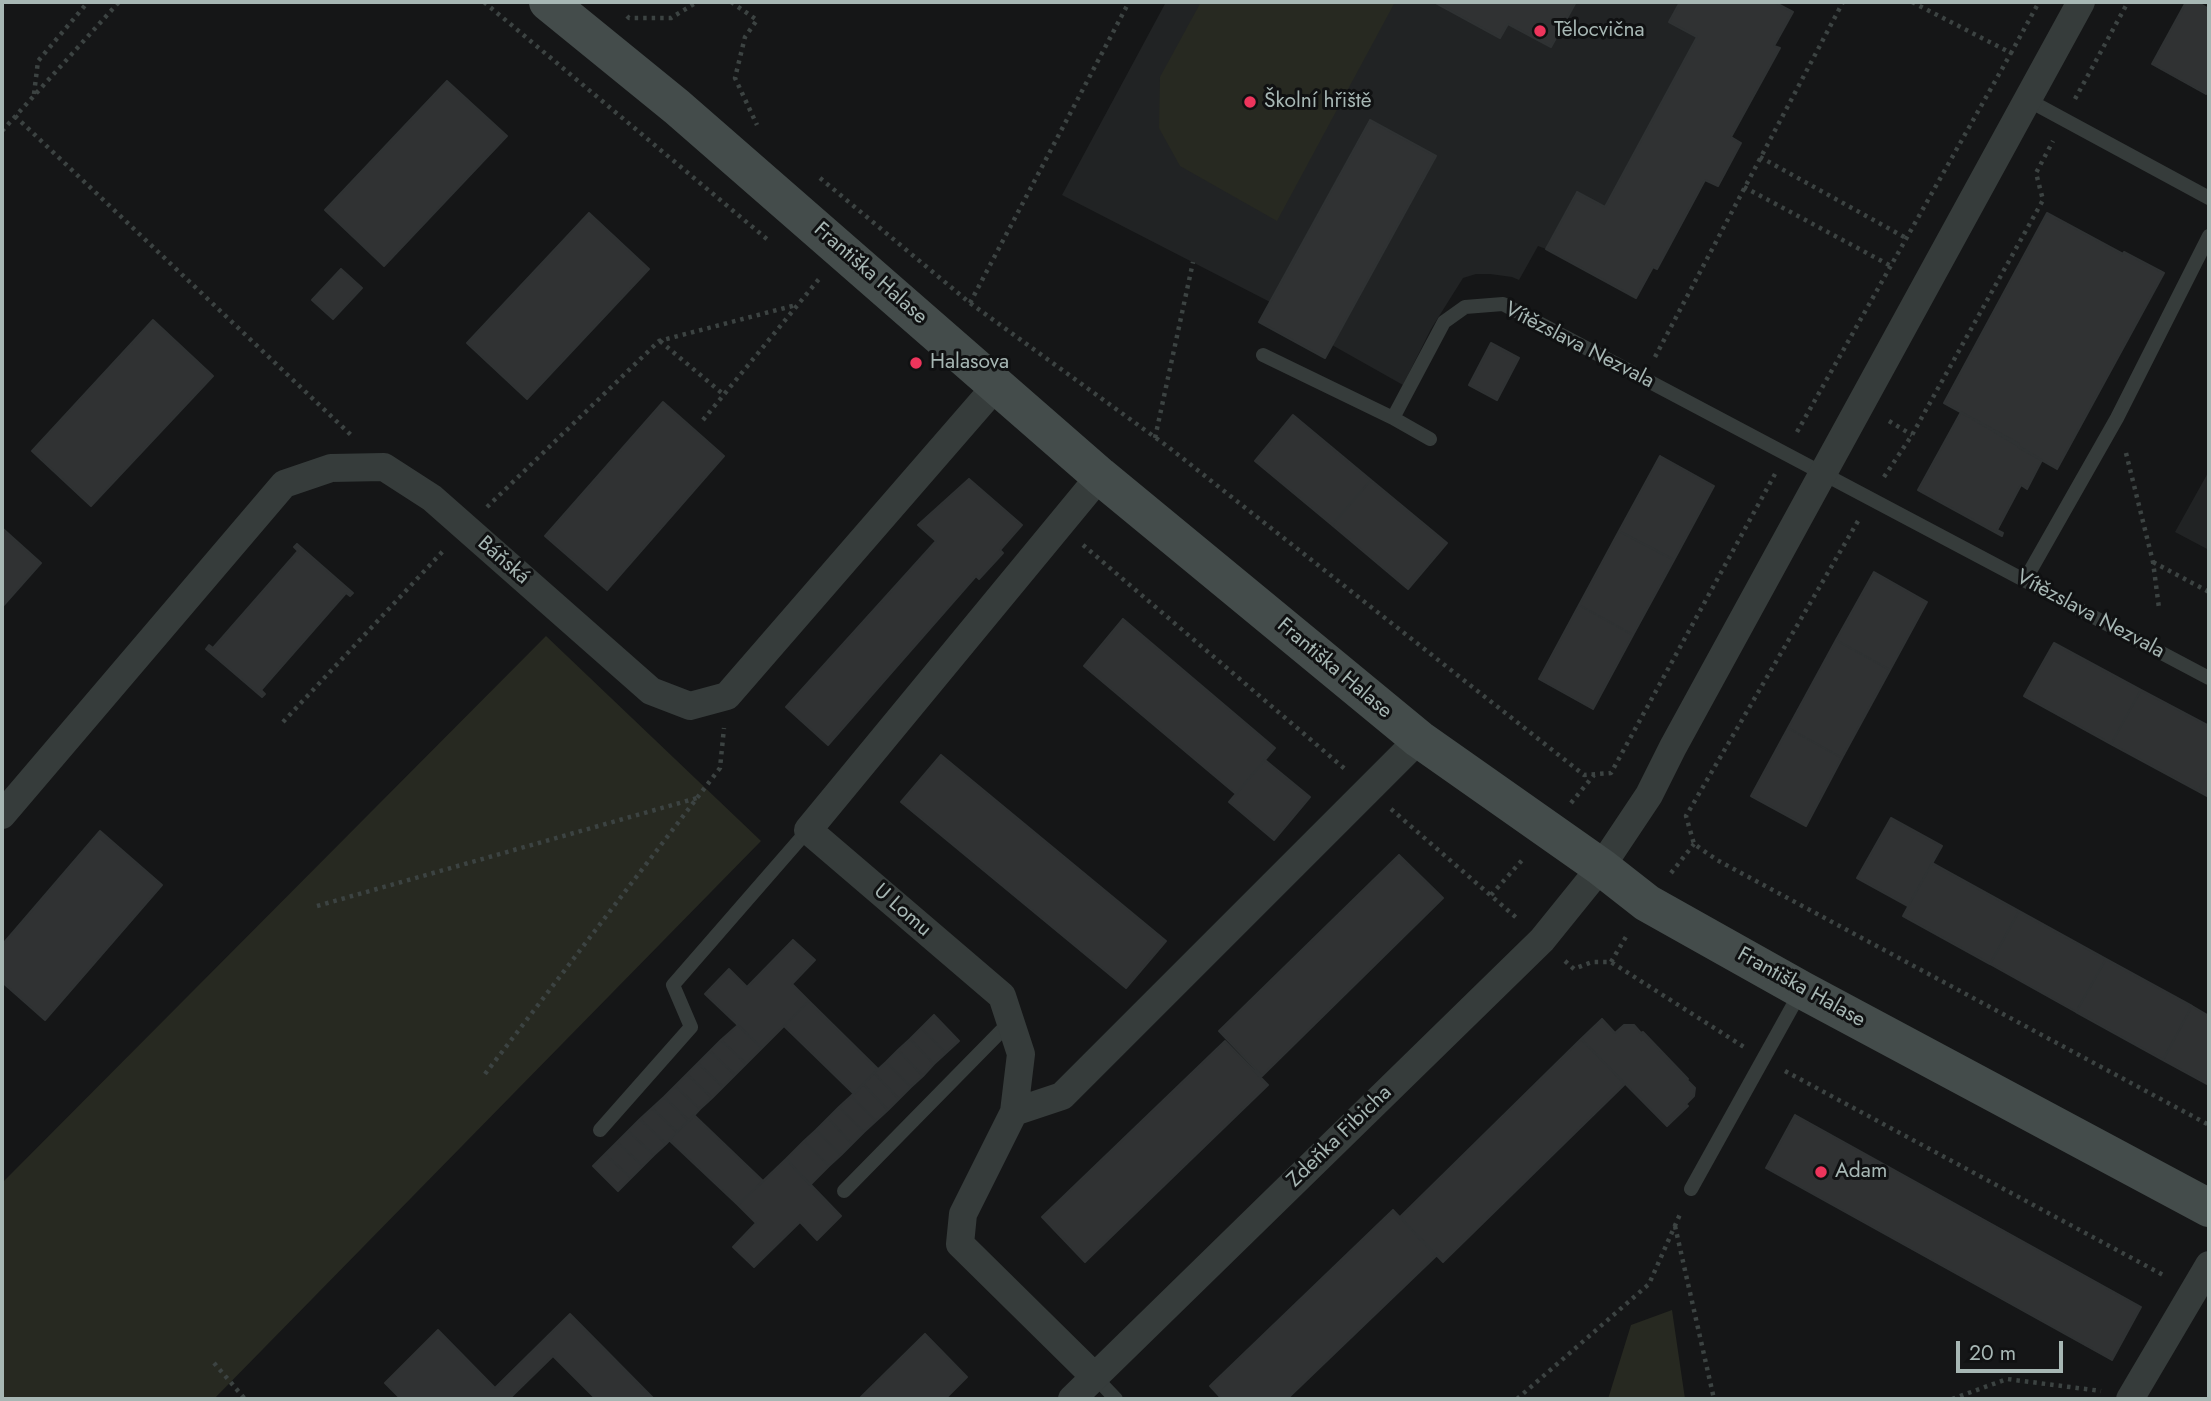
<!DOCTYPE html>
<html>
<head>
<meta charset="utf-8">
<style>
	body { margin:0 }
	#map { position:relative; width:2211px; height:1401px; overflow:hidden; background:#151617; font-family:Jost,sans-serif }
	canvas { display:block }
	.frame { position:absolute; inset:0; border:4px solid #a7b7b4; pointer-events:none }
	.scale { position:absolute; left:1956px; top:1341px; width:107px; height:32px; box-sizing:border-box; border:4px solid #a7b7b4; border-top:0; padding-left:9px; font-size:21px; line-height:24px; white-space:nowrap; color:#a7b7b4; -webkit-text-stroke:5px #101112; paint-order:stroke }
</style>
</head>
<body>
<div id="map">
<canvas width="2211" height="1401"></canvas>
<div class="frame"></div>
<div class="scale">20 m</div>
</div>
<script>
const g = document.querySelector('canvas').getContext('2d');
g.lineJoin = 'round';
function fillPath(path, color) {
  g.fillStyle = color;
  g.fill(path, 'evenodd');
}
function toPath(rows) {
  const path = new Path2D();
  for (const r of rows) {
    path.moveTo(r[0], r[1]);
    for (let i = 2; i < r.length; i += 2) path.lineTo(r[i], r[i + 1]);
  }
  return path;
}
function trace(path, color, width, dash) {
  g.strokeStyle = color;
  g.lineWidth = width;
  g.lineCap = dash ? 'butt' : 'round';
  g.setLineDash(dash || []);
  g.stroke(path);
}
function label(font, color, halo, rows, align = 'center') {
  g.font = font + ' Jost,sans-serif';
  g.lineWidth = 6;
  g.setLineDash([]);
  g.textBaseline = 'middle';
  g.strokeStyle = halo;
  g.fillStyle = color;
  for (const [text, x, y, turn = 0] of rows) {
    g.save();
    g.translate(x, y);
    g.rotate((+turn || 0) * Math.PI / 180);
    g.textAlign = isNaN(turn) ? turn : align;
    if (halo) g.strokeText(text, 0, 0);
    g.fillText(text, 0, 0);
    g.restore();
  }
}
fillPath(toPath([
	[1166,2,1680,2,1669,22,1697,37,1605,207,1576,192,1546,249,1538,246,1519,280,1512,277,1490,274,1476,274,1463,278,1431,329,1403,385,1332,345,1435,156,1369,120,1270,302,1062,195],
	[2209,471,2209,550,2175,532]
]), '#212324');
fillPath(toPath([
	[1201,2,1395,2,1277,221,1180,166,1159,128,1160,77],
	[546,636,761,841,214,1399,2,1399,2,1183],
	[1672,1310,1685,1399,1608,1399,1631,1325]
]), '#272921');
const building = toPath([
	[1434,2,1576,2,1551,47,1508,24,1500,38,1434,2],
	[1680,2,1774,2,1793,12,1774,46,1780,48,1731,137,1741,143,1718,186,1705,180,1657,269,1653,267,1636,298,1546,249,1577,192,1605,207,1697,37,1669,22,1680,2],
	[2186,2,2197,2,2209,9,2209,88,2206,94,2152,64,2186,2],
	[447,81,507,136,384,266,325,210,447,81],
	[1370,120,1436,156,1325,358,1259,322,1370,120],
	[589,213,649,269,527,399,467,343,589,213],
	[2047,213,2123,254,2124,252,2164,273,2057,469,2018,447,2019,444,1944,403,2047,213],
	[341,269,362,288,333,319,312,300,341,269],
	[153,320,213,376,91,506,32,451,153,320],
	[1491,343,1519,358,1497,400,1469,385,1491,343],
	[663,402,724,456,607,590,545,536,663,402],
	[1961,412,2042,460,2027,489,2021,485,1997,530,2003,533,2002,536,1918,490,1961,412],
	[1293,415,1371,480,1332,525,1255,461,1293,415],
	[1660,456,1714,486,1674,560,1619,531,1660,456],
	[969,479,1022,525,1000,550,1003,553,979,579,976,576,828,745,786,707,936,541,918,525,969,479],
	[1371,480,1447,543,1408,589,1332,525,1371,480],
	[2,528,41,563,2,607,2,528],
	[1619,531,1674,560,1633,635,1579,605,1619,531],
	[297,544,353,593,350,596,346,593,261,690,265,694,262,697,206,649,209,645,213,648,298,551,294,547,297,544],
	[1874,572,1927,602,1890,670,1836,640,1874,572],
	[1579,605,1633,635,1593,709,1539,679,1579,605],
	[1123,619,1275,748,1236,794,1084,666,1123,619],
	[1836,640,1890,670,1842,758,1788,728,1836,640],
	[2054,643,2141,690,2111,744,2024,696,2054,643],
	[2141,690,2209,726,2209,771,2198,791,2111,744,2141,690],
	[1788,728,1842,758,1806,826,1751,796,1788,728],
	[941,755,1166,941,1126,988,901,802,941,755],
	[1265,760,1310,797,1274,840,1229,802,1265,760],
	[2209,771,2209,797,2198,791,2209,771],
	[1891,818,1942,846,1908,906,1857,878,1891,818],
	[100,831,162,885,45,1020,2,982,2,945,100,831],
	[1399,855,1443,898,1262,1076,1219,1031,1399,855],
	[1932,863,2019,911,1990,964,1903,916,1932,863],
	[2019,911,2106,959,2076,1012,1990,964,2019,911],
	[793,940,815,960,792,984,809,1001,762,1048,705,994,729,969,747,987,793,940],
	[2106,959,2192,1006,2163,1060,2076,1012,2106,959],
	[809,1001,878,1069,854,1094,784,1026,809,1001],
	[2192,1006,2209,1016,2209,1085,2163,1060,2192,1006],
	[934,1015,959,1041,946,1053,921,1028,934,1015],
	[1602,1019,1615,1033,1624,1025,1634,1025,1641,1033,1643,1032,1688,1079,1687,1080,1695,1088,1694,1096,1686,1104,1688,1106,1667,1126,1581,1039,1602,1019],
	[738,1025,762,1048,746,1064,721,1040,738,1025],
	[921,1028,946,1053,934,1064,910,1039,921,1028],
	[910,1039,934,1064,923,1076,898,1050,910,1039],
	[1581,1039,1625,1084,1443,1262,1400,1217,1581,1039],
	[721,1040,746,1064,735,1075,710,1051,721,1040],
	[1225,1041,1268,1085,1085,1262,1042,1217,1225,1041],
	[898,1050,923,1076,911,1087,886,1062,898,1050],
	[710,1051,735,1075,723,1087,698,1063,710,1051],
	[886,1062,911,1087,899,1099,874,1073,886,1062],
	[698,1063,723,1087,712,1098,687,1074,698,1063],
	[874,1073,899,1099,888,1110,863,1084,874,1073],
	[687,1074,712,1098,700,1109,675,1086,687,1074],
	[863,1084,888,1110,876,1121,851,1096,863,1084],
	[675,1086,700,1109,689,1121,664,1097,675,1086],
	[851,1096,876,1121,864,1132,839,1107,851,1096],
	[664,1097,689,1121,677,1132,652,1108,664,1097],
	[839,1107,864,1132,852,1144,828,1118,839,1107],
	[652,1108,677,1132,666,1144,640,1119,652,1108],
	[694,1115,763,1181,738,1205,669,1140,694,1115],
	[1795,1115,2141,1307,2112,1360,1766,1168,1795,1115],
	[828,1118,852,1144,841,1155,816,1130,828,1118],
	[640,1119,666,1144,654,1155,628,1131,640,1119],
	[816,1130,841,1155,829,1166,804,1141,816,1130],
	[628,1131,654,1155,643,1166,617,1142,628,1131],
	[804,1141,829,1166,810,1185,786,1159,804,1141],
	[617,1142,643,1166,631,1178,605,1154,617,1142],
	[605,1154,631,1178,618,1191,593,1166,605,1154],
	[786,1159,841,1216,817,1240,800,1222,754,1267,733,1247,756,1223,738,1205,786,1159],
	[1393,1210,1436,1256,1287,1399,1222,1399,1210,1386,1393,1210],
	[570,1314,654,1399,596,1399,553,1356,509,1399,401,1399,385,1383,438,1330,495,1388,570,1314],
	[925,1334,967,1377,945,1399,859,1399,925,1334]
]);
fillPath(building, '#303233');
trace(building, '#2f3233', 2);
trace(toPath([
	[484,2,768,240],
	[731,2,757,20,745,37,735,78,757,125],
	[1912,2,2011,53,2039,2],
	[627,16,629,18,671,18,697,2],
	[34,94,38,61,88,2],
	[2075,99,2128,2],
	[15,116,351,435],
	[2,131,119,2],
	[1760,157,1906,238],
	[820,178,970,303,1167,446,1584,775,1611,773,1775,474],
	[1744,187,1891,266],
	[970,303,1129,2],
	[660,341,723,394],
	[1655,357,1843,2],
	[703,420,819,279],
	[1889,421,1912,435],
	[1797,432,2011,53],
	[1155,438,1193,262],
	[2126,453,2153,562,2159,608],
	[1884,477,1912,435,2043,200,2036,173,2053,141],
	[487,507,659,341,796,305],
	[1858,521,1686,816,1694,844,1717,860,2209,1125],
	[1083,545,1345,769],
	[2153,562,2209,592],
	[283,722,444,550],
	[1571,803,1594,775],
	[1391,809,1519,920],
	[1671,873,1694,844],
	[1491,895,1524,858],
	[317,906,697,798],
	[1565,961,1574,969,1592,962,1611,962,1744,1047],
	[1611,962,1627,935],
	[1785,1071,2165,1276],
	[485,1074,720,768,724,728],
	[1675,1226,1714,1399],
	[214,1363,245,1399],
	[1517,1399,1649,1284,1681,1212],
	[1952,1399,2007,1379,2101,1391]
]), '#3c4342', 4.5, [3.5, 5]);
trace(toPath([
	[2028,100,2209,198],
	[1263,355,1393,418,1444,322,1465,307,1503,304,2209,678],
	[1393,418,1430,439],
	[2025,580,2117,418,2209,236],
	[600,1130,691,1027,673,985,808,830],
	[1691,1189,1801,991],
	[844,1191,1010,1022],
	[1095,1377,1116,1399]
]), '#363c3b', 14);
trace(toPath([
	[2,815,284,484,331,468,384,467,432,498,651,691,690,706,727,696,997,385],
	[1014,1112,1062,1096,1419,739],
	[1095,1377,960,1244,963,1214,1014,1112,1021,1054,1002,996,808,830,1100,476],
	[1072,1399,1542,940,1601,867,1649,795,1673,747,2081,2],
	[2130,1399,2209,1265]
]), '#363c3b', 28);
trace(toPath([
	[548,2,677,107,1100,476,1419,739,1601,867,1647,903,1802,990,2209,1208]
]), '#444c4b', 38);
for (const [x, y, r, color] of [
	[1540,31,7,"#ee355c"],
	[1250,102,7,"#ee355c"],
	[916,363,7,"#ee355c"],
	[1821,1172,7,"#ee355c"]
]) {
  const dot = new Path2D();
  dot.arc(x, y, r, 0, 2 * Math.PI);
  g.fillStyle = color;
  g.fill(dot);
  trace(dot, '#101112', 2.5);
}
label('21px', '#a7b7b4', '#101112', [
	["Tělocvična",1554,31],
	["Školní hřiště",1264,102],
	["Halasova",930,363],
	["Adam",1835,1172]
], 'left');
label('21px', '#a7b7b4', '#101112', [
	["Františka Halase",870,274,41],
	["Vítězslava Nezvala",1579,346,27],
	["Báňská",503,561,41],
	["Vítězslava Nezvala",2090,615,28],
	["Františka Halase",1334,669,40],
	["U Lomu",902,911,41],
	["Františka Halase",1801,988,29],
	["Zdeňka Fibicha",1340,1137,-44]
]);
</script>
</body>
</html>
